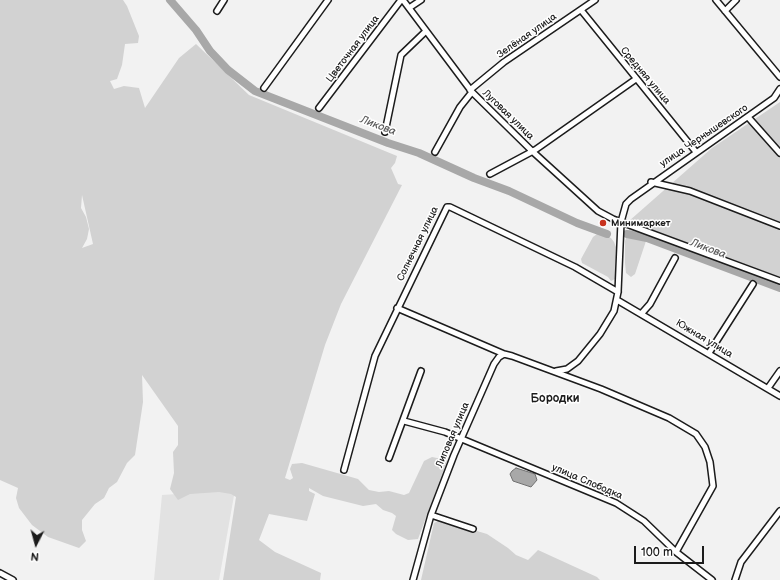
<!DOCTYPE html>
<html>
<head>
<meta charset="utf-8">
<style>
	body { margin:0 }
	#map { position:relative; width:780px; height:580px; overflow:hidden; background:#f2f2f2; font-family:"Balsamiq Sans",sans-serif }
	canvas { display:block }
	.north { position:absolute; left:16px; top:524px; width:40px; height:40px; -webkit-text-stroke:3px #fff; paint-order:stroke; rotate:186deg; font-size:11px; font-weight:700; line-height:16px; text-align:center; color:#1c1c1c }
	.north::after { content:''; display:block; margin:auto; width:14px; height:18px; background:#1c1c1c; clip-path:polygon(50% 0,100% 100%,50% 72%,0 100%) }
	.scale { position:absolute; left:634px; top:546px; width:70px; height:18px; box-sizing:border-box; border:2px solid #1c1c1c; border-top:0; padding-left:5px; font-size:12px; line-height:14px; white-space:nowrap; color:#1c1c1c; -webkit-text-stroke:3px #fff; paint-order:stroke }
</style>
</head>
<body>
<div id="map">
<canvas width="780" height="580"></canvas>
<div class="north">N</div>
<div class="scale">100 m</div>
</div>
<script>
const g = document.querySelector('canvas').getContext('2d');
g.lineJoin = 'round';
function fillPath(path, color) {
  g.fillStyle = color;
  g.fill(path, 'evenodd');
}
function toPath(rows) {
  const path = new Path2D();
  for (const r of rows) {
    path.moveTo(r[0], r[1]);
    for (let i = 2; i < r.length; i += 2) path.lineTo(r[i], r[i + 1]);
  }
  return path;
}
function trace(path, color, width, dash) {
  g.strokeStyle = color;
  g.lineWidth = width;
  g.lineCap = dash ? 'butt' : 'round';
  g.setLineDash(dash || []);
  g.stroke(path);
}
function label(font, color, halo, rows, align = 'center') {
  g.font = font + ' "Balsamiq Sans",sans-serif';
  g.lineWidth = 3;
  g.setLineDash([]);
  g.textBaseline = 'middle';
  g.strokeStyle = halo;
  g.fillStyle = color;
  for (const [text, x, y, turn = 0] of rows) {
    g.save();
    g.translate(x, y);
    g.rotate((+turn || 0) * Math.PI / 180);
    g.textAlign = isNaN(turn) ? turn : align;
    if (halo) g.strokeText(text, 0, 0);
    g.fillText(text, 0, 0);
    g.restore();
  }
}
fillPath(toPath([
	[235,490,219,580,154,580,162,495]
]), '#e2e2e2');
fillPath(toPath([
	[0,0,123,0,127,6,139,36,138,43,125,44,122,65,117,79,110,81,114,89,124,86,139,88,145,108,179,58,196,44,249,95,397,156,395,163,391,168,398,184,402,185,341,304,325,345,285,478,290,480,293,478,290,469,292,464,302,463,358,479,369,490,379,492,389,491,404,495,409,493,424,461,432,457,442,459,447,461,418,539,408,540,396,534,392,530,396,516,392,513,383,510,376,504,363,506,323,496,309,488,309,491,315,494,307,521,269,514,259,540,275,552,321,573,320,580,223,580,236,497,231,494,219,492,190,494,178,500,170,489,174,473,173,452,178,445,178,426,142,375,143,402,135,455,127,463,117,482,109,488,104,498,95,504,82,520,82,530,86,541,79,548,48,537,32,525,19,508,16,498,18,488,0,480],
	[82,195,93,244,82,248,87,239,89,229,86,217,81,208],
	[780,102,780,277,629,221,712,148],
	[630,226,664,240,670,246,668,248,646,241,635,274,631,277,626,273,625,263,625,241],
	[597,234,602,234,611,238,614,242,616,247,615,279,611,281,608,277,582,263,581,259,593,237],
	[440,520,487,534,508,548,516,555,528,560,538,550,597,577,600,580,421,580,434,523]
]), '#d2d2d2');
const water = toPath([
	[516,468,535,474,537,480,531,487,513,481,510,474,512,471,516,468]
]);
fillPath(water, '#a8a8a8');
trace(water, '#707070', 1);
trace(toPath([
	[170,0,196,30,210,51,228,70,255,91,388,143,419,153,474,178,509,191,577,223,607,234],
	[627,234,647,238,780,288]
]), '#a8a8a8', 8);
const minor = toPath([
	[403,0,472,92,532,151,598,211,613,219,780,281],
	[716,0,780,77],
	[409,8,421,0],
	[581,10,696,152],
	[217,11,224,0],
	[725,11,736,0],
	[264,88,328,0],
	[470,90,504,62,595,0],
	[319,108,401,0],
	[748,117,780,153],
	[385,132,401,55,426,31],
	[435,152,460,107,472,92],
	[490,174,535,150,636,79],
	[651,182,690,191,780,226],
	[617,300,780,396],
	[397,308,504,354],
	[642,313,650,304,675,258],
	[709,353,753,284],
	[556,371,567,369,578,361,600,334,614,311,618,292,621,222,626,204,631,199,774,98,780,89],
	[768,388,780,371],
	[404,421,445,432,616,503,644,521,676,552,712,580],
	[389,458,421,371],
	[344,470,375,356,447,207,450,207,575,267,618,292],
	[431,515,473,529],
	[0,573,13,580],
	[413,580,431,515,454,455,494,364,499,357,504,354,512,356,601,389,669,418,696,434,705,447,710,462,713,486,676,552],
	[735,580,741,562,780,511]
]);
trace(minor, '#1c1c1c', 8);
trace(minor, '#fff', 5);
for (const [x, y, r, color] of [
	[603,223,4,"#c8321e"]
]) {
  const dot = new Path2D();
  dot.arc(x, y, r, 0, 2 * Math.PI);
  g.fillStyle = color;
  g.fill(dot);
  trace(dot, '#fff', 1.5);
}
label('10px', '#1c1c1c', '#fff', [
	["Зелёная улица",527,36,-35],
	["Цветочная улица",353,49,-53],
	["Средняя улица",645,76,50],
	["Луговая улица",508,115,44],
	["улица Чернышевского",704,136,-34],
	["Солнечная улица",418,244,-64],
	["Южная улица",704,339,31],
	["Липовая улица",453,435,-67],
	["улица Слободка",587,482,23]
]);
label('bold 10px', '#1c1c1c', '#fff', [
	["Минимаркет",611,223]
], 'left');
label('italic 11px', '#5b5b5b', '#fff', [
	["Ликова",378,126,21],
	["Ликова",708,249,21]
]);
label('bold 12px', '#1c1c1c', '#fff', [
	["Бородки",555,399]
]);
</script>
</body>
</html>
